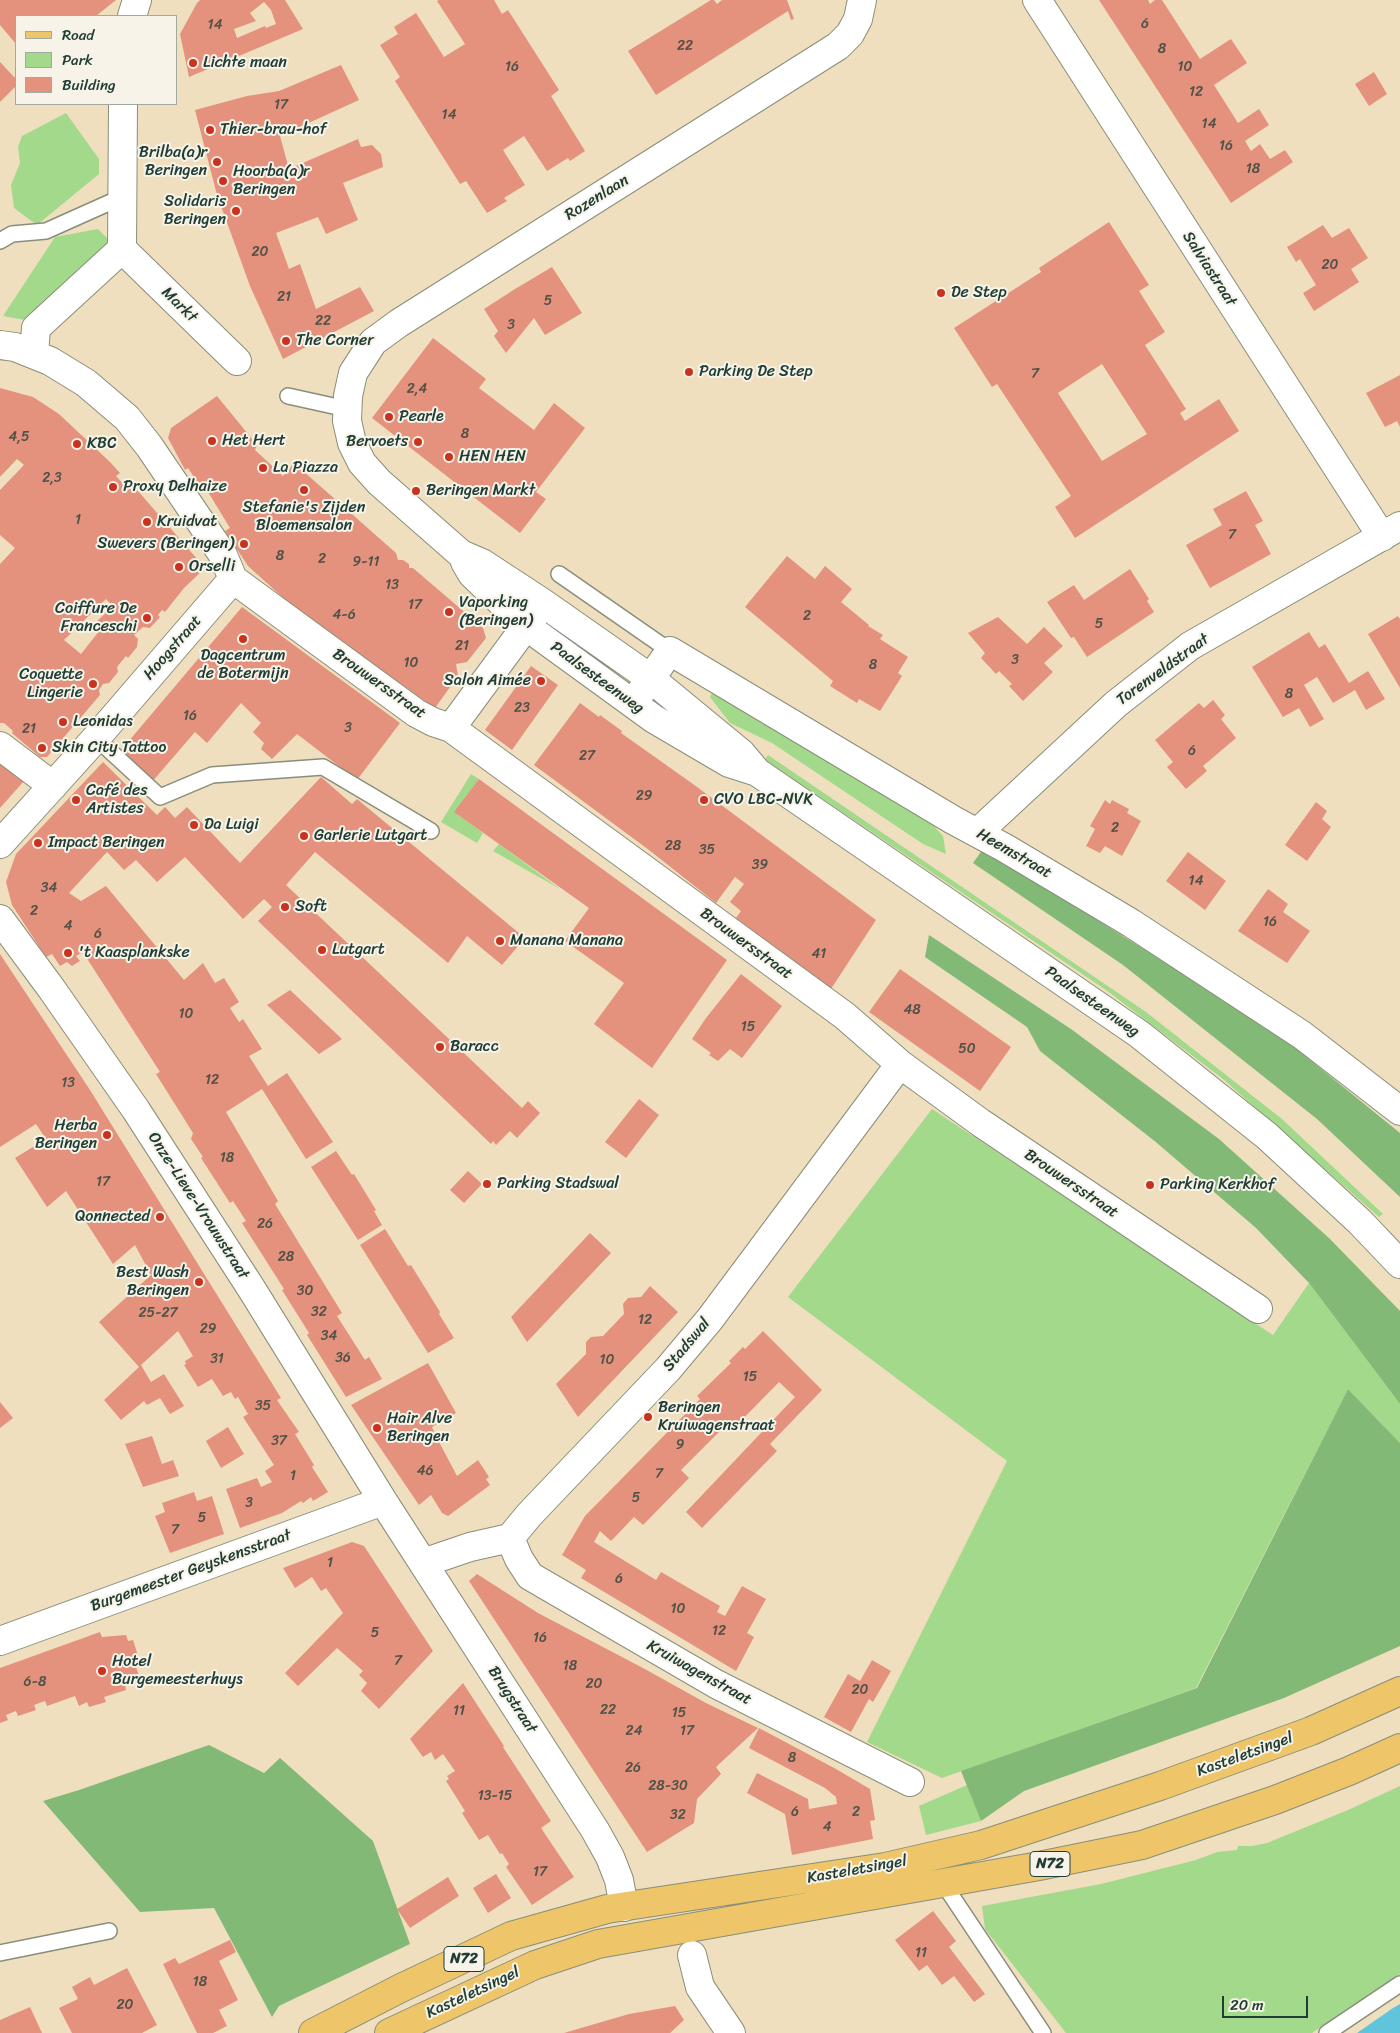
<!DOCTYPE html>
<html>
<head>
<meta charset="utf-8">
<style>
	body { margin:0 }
	#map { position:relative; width:1400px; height:2033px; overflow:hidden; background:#f0dfbf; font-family:Sriracha,sans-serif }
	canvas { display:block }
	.legend { position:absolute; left:15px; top:15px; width:162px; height:90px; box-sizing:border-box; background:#f7f3e8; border:1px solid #a1aaa0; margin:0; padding:6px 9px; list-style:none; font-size:15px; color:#1f3d34 }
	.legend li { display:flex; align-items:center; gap:10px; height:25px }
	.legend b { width:25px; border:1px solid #a1aaa0 }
	.scale { position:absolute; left:1222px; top:1996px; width:86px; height:22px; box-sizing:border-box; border:2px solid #1f3d34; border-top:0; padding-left:6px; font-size:15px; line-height:18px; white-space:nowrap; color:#1f3d34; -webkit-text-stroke:4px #f7f3e8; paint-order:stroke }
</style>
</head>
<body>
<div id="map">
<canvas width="1400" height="2033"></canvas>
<ul class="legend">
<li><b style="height:6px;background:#eec569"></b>Road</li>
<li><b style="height:14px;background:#a3d98a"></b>Park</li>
<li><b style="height:14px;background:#e4917e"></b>Building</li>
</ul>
<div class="scale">20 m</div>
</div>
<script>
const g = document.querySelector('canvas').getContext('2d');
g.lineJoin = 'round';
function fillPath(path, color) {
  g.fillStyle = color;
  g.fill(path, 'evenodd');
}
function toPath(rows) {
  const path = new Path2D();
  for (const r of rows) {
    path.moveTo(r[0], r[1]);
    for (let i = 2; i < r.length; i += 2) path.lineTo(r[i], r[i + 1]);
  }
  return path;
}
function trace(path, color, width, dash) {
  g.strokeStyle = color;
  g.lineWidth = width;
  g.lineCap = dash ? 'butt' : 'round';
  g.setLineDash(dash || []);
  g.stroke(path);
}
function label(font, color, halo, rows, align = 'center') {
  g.font = font + ' Sriracha,sans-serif';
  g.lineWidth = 4;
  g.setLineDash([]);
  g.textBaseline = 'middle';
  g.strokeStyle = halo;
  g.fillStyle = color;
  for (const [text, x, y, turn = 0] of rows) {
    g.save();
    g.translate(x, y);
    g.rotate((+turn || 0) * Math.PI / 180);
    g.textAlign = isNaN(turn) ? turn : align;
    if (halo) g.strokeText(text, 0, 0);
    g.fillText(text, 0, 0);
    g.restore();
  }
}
fillPath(toPath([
	[66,113,99,159,99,174,37,225,14,208,11,185,20,163,18,147,22,136],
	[98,229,111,242,25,320,3,316,55,237],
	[712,693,723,696,931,823,943,836,946,854,923,844,772,743,730,723,710,697],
	[768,755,1146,1012,1282,1119,1383,1214,1379,1217,1223,1079,1106,990,765,760],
	[471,774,479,779,455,812,483,833,477,843,441,822],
	[499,844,560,889,493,851],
	[932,1109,1273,1335,1309,1283,1400,1404,1400,1443,1348,1389,1196,1688,942,1778,867,1742,1007,1461,788,1297],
	[967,1785,981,1821,926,1835,919,1806],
	[1400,1786,1400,1974,1312,2033,1066,2033,985,1929,982,1906,1101,1884,1196,1860,1217,1852,1237,1850,1238,1846,1252,1846,1267,1843,1348,1810]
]), '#a3d98a');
fillPath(toPath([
	[983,849,1272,1029,1400,1133,1400,1197,1317,1119,1123,965,973,863],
	[929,935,1071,1029,1219,1139,1330,1239,1400,1311,1400,1404,1309,1283,1256,1228,1157,1143,1040,1051,1027,1027,925,957],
	[1348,1389,1400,1443,1400,1646,1284,1698,1024,1791,981,1821,961,1771,1197,1688],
	[209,1745,264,1773,280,1758,373,1841,410,1944,285,2003,279,2006,272,2017,214,1908,140,1912,43,1801,79,1790]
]), '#82b976');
fillPath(toPath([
	[1400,2004,1400,2033,1357,2033,1393,2008]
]), '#60c4dd');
fillPath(toPath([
	[0,0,116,0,96,16,16,16,16,44,0,25],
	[200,0,285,0,303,29,189,77,180,34,197,3],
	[264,2,271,10,276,24,266,28,265,26,237,38,234,29,256,21,250,13],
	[439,0,494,0,502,14,508,10,559,90,551,96,585,151,570,161,568,158,547,171,524,136,503,150,525,185,504,198,507,201,487,213,466,181,460,184,395,81,400,77,380,45,398,34,394,27,416,13,444,57,465,44,437,1],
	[711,0,714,0,717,4,722,0,787,0,794,19,791,20,788,11,656,95,628,51],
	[1099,0,1148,0,1150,4,1155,0,1162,0,1200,59,1231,39,1247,63,1214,85,1238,123,1259,109,1269,125,1245,141,1251,151,1260,144,1270,159,1285,150,1293,162,1231,203],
	[0,62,16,79,16,86,0,102],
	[341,65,359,100,280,136,289,169,358,139,361,147,372,145,381,154,383,167,343,183,358,220,326,234,318,217,276,233,289,269,300,264,316,309,360,287,374,311,283,359,250,286,217,195,195,110,247,96,279,91],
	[1374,72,1387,94,1369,106,1355,84],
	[1109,222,1149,285,1139,291,1165,332,1145,345,1186,409,1180,413,1185,421,1219,399,1239,431,1075,538,1055,507,1071,496,997,384,992,387,954,328,1041,272,1039,268],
	[1102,364,1147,434,1102,461,1058,393],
	[1323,225,1332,238,1349,228,1368,258,1351,269,1359,282,1314,311,1303,293,1316,285,1300,259,1296,262,1287,247],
	[552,267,582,313,545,335,534,318,506,353,494,336,498,331,484,309,515,289],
	[433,338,486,379,479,388,534,430,554,403,585,428,536,492,546,499,520,533,372,418],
	[1400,375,1400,427,1397,421,1385,427,1366,393],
	[0,388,33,397,59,414,110,462,120,473,116,476,126,487,130,483,138,491,205,568,184,588,165,612,162,610,158,615,160,617,150,628,143,627,134,635,138,639,137,647,128,658,126,656,117,667,118,672,109,683,103,684,99,690,100,695,47,757,40,757,12,733,13,731,4,723,0,723,0,564,15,548,0,535,0,490,24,465,17,459,0,477],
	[106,599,113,606,94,624,100,630,81,654,64,640],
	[217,396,257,445,255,450,283,476,294,463,396,553,398,560,403,560,409,564,409,568,413,568,483,628,486,638,467,662,456,664,458,676,435,708,299,612,248,566,225,531,230,528,205,487,202,489,188,468,185,470,168,438,171,428],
	[1246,491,1263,521,1255,525,1271,554,1210,588,1186,545,1222,525,1213,509],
	[787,556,815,579,825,566,852,589,841,602,869,625,868,626,883,635,880,639,908,657,898,673,902,676,880,711,859,699,857,703,830,686,833,681,745,607],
	[1130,569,1149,599,1147,601,1154,612,1087,657,1074,637,1071,638,1047,602,1074,585,1084,600],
	[242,607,400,723,357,780,297,734,272,759,261,749,264,743,253,732,261,723,241,703,207,743,195,732,151,783,117,755],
	[1398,616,1400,619,1400,688,1368,634],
	[998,617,1027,644,1044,627,1063,646,1044,663,1053,672,1023,701,1009,686,1012,684,999,671,996,674,981,658,985,653,968,633],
	[1309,632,1319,648,1325,644,1349,683,1368,671,1385,699,1366,710,1355,690,1333,703,1317,677,1304,685,1324,719,1310,727,1299,708,1283,717,1252,667],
	[531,666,558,685,512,750,485,730],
	[1213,700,1225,715,1221,719,1236,738,1203,766,1207,771,1186,789,1167,767,1173,762,1155,740,1199,703,1204,708],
	[580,703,599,717,600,715,622,731,621,733,693,784,876,920,831,989,736,918,741,911,730,902,744,884,735,877,716,903,649,850,534,765],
	[0,762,24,781,0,808],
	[103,762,157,815,165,807,175,818,187,807,240,863,321,777,352,804,357,799,525,938,502,965,467,936,448,963,315,852,286,885,522,1108,528,1101,540,1113,517,1138,510,1131,496,1145,493,1141,491,1144,258,921,272,907,264,899,243,919,185,857,157,882,136,860,124,870,107,852,69,893,81,901,106,886,184,980,203,963,215,983,224,978,239,1002,230,1008,239,1022,243,1019,262,1049,249,1056,268,1086,287,1073,333,1142,306,1159,262,1089,226,1112,278,1201,275,1204,342,1313,337,1316,365,1360,369,1357,382,1379,346,1397,307,1335,309,1333,282,1290,284,1289,242,1223,246,1221,233,1201,230,1203,201,1158,203,1157,191,1139,193,1133,156,1074,160,1072,86,957,91,953,89,948,76,956,80,961,72,966,67,962,60,966,52,954,46,957,12,905,6,882,16,854],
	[479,779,727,960,652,1068,594,1024,624,983,565,941,589,908,454,812],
	[1105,800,1110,804,1112,800,1129,809,1127,813,1141,821,1122,856,1105,846,1100,853,1086,846,1095,829,1090,826],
	[1316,802,1327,811,1322,819,1331,827,1307,861,1285,845],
	[1188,852,1226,881,1205,910,1166,881],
	[1268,889,1288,904,1283,912,1310,931,1287,963,1238,931],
	[0,954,90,1090,281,1398,277,1400,299,1432,295,1434,314,1465,312,1467,328,1492,313,1501,311,1497,303,1503,301,1501,282,1513,240,1528,226,1489,257,1478,261,1487,272,1482,265,1471,274,1465,243,1417,248,1414,238,1397,235,1399,231,1392,223,1396,212,1379,198,1387,184,1365,186,1364,185,1361,193,1356,178,1331,141,1365,151,1382,164,1374,184,1406,170,1414,160,1398,147,1405,144,1401,121,1420,104,1400,139,1367,99,1322,151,1275,135,1245,113,1264,66,1191,47,1207,15,1158,46,1139,36,1124,0,1147],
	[900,969,1011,1047,980,1091,869,1012],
	[741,974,782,1006,742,1058,730,1049,718,1061,709,1055,711,1053,692,1039,706,1018],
	[290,990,342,1039,319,1054,267,1005],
	[639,1099,659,1115,626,1158,605,1142],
	[336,1151,352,1175,354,1174,376,1210,374,1211,382,1225,358,1240,311,1167],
	[468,1171,482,1184,464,1203,450,1190],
	[385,1229,408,1266,411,1265,440,1312,439,1314,454,1338,428,1353,360,1245],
	[590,1233,611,1253,527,1342,511,1317],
	[650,1286,678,1312,578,1417,556,1384,586,1354,586,1342,591,1337,603,1336,624,1314,623,1304,628,1298,641,1297],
	[763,1331,822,1390,770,1444,777,1451,702,1528,686,1512,795,1397,779,1382,732,1430,726,1425,681,1470,689,1478,643,1525,634,1517,611,1541,600,1531,594,1542,656,1580,661,1572,720,1606,717,1612,725,1616,742,1586,766,1599,747,1633,754,1637,736,1671,581,1578,586,1570,562,1555,585,1516,700,1399,697,1396,731,1363,729,1361,743,1347,745,1349],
	[428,1363,456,1413,432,1427,437,1438,457,1476,478,1460,489,1477,486,1479,490,1485,448,1516,442,1513,431,1495,419,1505,351,1405],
	[0,1402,13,1418,0,1428],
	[228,1427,244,1454,221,1468,206,1441],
	[152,1436,162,1464,173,1460,179,1476,143,1487,125,1444],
	[194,1492,197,1501,212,1496,224,1534,170,1553,155,1516,165,1512,162,1503],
	[352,1542,364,1546,433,1651,379,1709,361,1691,367,1683,359,1675,363,1671,337,1648,298,1686,285,1673,343,1613,326,1588,321,1591,312,1577,295,1588,283,1568],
	[477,1574,538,1613,643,1668,706,1703,758,1728,716,1767,721,1774,697,1799,694,1823,647,1852,469,1581],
	[100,1632,102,1637,126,1635,128,1641,133,1640,140,1662,135,1664,140,1679,125,1684,126,1690,104,1697,106,1702,89,1707,87,1702,79,1706,75,1696,47,1706,45,1701,34,1705,36,1710,18,1716,16,1711,6,1715,8,1720,0,1723,0,1668],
	[872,1660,891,1671,873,1702,869,1699,851,1732,824,1717,848,1674,860,1681],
	[463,1683,504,1746,503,1747,551,1821,541,1828,574,1877,532,1905,506,1867,509,1864,502,1853,500,1854,488,1835,479,1840,462,1813,465,1811,446,1781,449,1779,447,1776,455,1771,443,1754,435,1760,431,1752,423,1757,410,1739],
	[759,1728,836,1769,870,1789,875,1820,870,1821,873,1839,792,1855,785,1814,747,1793,757,1773,808,1799,809,1809,837,1804,836,1797,825,1788,749,1748],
	[496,1874,511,1898,488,1913,473,1888],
	[448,1877,459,1896,410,1928,397,1909],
	[933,1911,956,1941,949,1947,985,1994,974,2002,954,1976,942,1985,927,1965,919,1971,895,1940],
	[230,1940,236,1952,219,1961,238,2000,219,2010,227,2026,213,2033,197,2033,163,1964,175,1958,179,1964],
	[127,1968,157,2025,142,2033,72,2033,59,2008,78,1999,72,1987,90,1977,94,1985],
	[675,2006,684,2020,670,2033,564,2033,629,2014],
	[30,2007,42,2033,0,2033,0,2020]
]), '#e4917e');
const service = toPath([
	[0,241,12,234,46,231,122,197],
	[288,396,347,409],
	[559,574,670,651],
	[96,738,160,797,212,775,323,767,431,831],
	[943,1883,1043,2033],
	[0,1953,109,1931],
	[1327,2033,1400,1984]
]);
const minor = toPath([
	[1037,0,1382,537],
	[132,16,137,0],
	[123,104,122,249,237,361],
	[0,345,15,347,50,361,86,383,127,418,149,446,223,555,233,579],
	[34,354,36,328,122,249],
	[233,579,416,713,433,722,451,728,845,1016,900,1064,981,1123,1258,1309],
	[633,703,670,651,953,820,1005,848,1131,923,1302,1035,1400,1111],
	[451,728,540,607],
	[0,746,53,786],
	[977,833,1116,704,1190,646,1400,526],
	[0,844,96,738,233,579],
	[0,919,51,988,136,1110,251,1288,383,1501,595,1830,610,1857,619,1880,624,1907],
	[510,1538,519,1559,530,1576,716,1684,910,1782],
	[423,1563,470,1547,510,1538,529,1515,668,1369,710,1319,900,1064],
	[0,1641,383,1501],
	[692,1955,700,1987,731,2033]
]);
const tertiary = toPath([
	[465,562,472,574,526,626,654,719,729,763,757,772,1139,1034,1267,1136,1360,1222,1400,1264],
	[757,772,741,753,650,678,543,603,482,563,461,554,379,482,362,463,352,443,347,421,348,396,353,373,373,342,399,323,838,46,850,34,858,19,862,0]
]);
const primary = toPath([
	[313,2033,401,1988,511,1936,607,1909,885,1867,981,1845,1160,1786,1311,1731,1400,1691],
	[389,2033,535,1965,598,1944,1039,1866,1142,1845,1275,1800,1349,1771,1400,1748]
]);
trace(service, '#888e7a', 18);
trace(minor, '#888e7a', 30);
trace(tertiary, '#888e7a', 30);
trace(primary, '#888e7a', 30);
trace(service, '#fff', 15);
trace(minor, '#fff', 28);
trace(tertiary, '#fff', 28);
trace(primary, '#eec569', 28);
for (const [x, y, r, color] of [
	[193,63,5,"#c8321e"],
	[210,130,5,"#c8321e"],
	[217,162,5,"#c8321e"],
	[223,181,5,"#c8321e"],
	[236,211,5,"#c8321e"],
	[941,293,5,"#c8321e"],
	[286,341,5,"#c8321e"],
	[689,372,5,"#c8321e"],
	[389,417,5,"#c8321e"],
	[212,441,5,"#c8321e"],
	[418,442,5,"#c8321e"],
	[77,444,5,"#c8321e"],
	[449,457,5,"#c8321e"],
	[263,468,5,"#c8321e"],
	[113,487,5,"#c8321e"],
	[304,490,5,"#c8321e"],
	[416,491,5,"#c8321e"],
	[147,522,5,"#c8321e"],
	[244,544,5,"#c8321e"],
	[179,567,5,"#c8321e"],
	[449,612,5,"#c8321e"],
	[147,618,5,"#c8321e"],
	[243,639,5,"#c8321e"],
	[541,681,5,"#c8321e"],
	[93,684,5,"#c8321e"],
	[63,722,5,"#c8321e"],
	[42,748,5,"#c8321e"],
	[76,800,5,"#c8321e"],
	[704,800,5,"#c8321e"],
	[194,825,5,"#c8321e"],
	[304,836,5,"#c8321e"],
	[38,843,5,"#c8321e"],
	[285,907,5,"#c8321e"],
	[500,941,5,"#c8321e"],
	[322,950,5,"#c8321e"],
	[68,953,5,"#c8321e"],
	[440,1047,5,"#c8321e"],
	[107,1135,5,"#c8321e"],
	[487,1184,5,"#c8321e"],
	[1150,1185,5,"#c8321e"],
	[160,1217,5,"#c8321e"],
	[199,1282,5,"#c8321e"],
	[648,1417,5,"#c8321e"],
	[377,1428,5,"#c8321e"],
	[102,1671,5,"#c8321e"]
]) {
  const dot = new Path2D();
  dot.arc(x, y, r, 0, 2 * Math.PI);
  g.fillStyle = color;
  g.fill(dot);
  trace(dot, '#f7f3e8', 2);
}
label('14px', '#505246', null, [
	["6",1145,24],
	["14",215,25],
	["22",685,46],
	["8",1162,49],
	["16",512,67],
	["10",1185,67],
	["12",1196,92],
	["17",281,105],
	["14",449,115],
	["14",1209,124],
	["16",1226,146],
	["18",1253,169],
	["20",260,252],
	["20",1330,265],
	["21",284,297],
	["5",548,301],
	["22",323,321],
	["3",511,325],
	["7",1035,374],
	["2,4",417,389],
	["8",465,434],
	["4,5",19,437],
	["2,3",52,478],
	["1",78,520],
	["7",1232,535],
	["8",280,556],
	["2",322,559],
	["9-11",366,562],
	["13",392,585],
	["17",415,605],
	["4-6",344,615],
	["2",807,616],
	["5",1099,624],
	["21",462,646],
	["3",1015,660],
	["10",411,663],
	["8",873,665],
	["8",1289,694],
	["23",522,708],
	["16",190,716],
	["3",348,728],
	["21",29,729],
	["6",1192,751],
	["27",587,756],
	["29",644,796],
	["2",1115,828],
	["28",673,846],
	["35",707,850],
	["39",760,865],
	["14",1196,881],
	["34",49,888],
	["2",34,911],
	["16",1270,922],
	["4",68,926],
	["6",98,934],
	["41",819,954],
	["48",912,1010],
	["10",186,1014],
	["15",748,1027],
	["50",967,1049],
	["12",212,1080],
	["13",68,1083],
	["18",227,1158],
	["17",103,1182],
	["26",265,1224],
	["28",286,1257],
	["30",305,1291],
	["32",319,1312],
	["25-27",158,1313],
	["12",645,1320],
	["29",208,1329],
	["34",329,1336],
	["36",343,1358],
	["31",217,1359],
	["10",607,1360],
	["15",750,1377],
	["35",263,1406],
	["37",279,1441],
	["9",680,1445],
	["46",425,1471],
	["7",659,1474],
	["1",293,1476],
	["5",636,1498],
	["3",249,1503],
	["5",202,1518],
	["7",175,1530],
	["1",330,1563],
	["6",619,1579],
	["10",678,1609],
	["12",719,1631],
	["5",375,1633],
	["16",540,1638],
	["7",398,1661],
	["18",570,1666],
	["6-8",35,1682],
	["20",594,1684],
	["20",860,1690],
	["22",608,1710],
	["11",459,1711],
	["15",679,1713],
	["24",634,1731],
	["17",687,1731],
	["8",792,1758],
	["26",633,1768],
	["28-30",668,1786],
	["13-15",495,1796],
	["6",795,1812],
	["2",856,1812],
	["32",678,1815],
	["4",827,1827],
	["17",540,1872],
	["11",921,1953],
	["18",200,1982],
	["20",125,2005]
]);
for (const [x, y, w] of [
	[1050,1864,40],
	[464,1959,40]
]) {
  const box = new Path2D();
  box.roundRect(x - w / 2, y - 12.5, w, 25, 4);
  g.fillStyle = '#f7f3e8';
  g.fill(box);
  trace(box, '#1f3d34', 1);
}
label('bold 15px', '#1f3d34', null, [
	["N72",1050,1864],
	["N72",464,1959]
]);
label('16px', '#1f3d34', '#f7f3e8', [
	["Lichte maan",203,63],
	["Thier-brau-hof",220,130],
	["Brilba(a)r",207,153,"right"],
	["Beringen",207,171,"right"],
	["Hoorba(a)r",233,172],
	["Beringen",233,190],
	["Solidaris",226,202,"right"],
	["Beringen",226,220,"right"],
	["De Step",951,293],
	["The Corner",296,341],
	["Parking De Step",699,372],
	["Pearle",399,417],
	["Het Hert",222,441],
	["Bervoets",408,442,"right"],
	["KBC",87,444],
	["HEN HEN",459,457],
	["La Piazza",273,468],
	["Proxy Delhaize",123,487],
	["Beringen Markt",426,491],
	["Stefanie's Zijden",304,508,"center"],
	["Bloemensalon",304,526,"center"],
	["Kruidvat",157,522],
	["Swevers (Beringen)",234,544,"right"],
	["Orselli",189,567],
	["Vaporking",459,603],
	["(Beringen)",459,621],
	["Coiffure De",137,609,"right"],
	["Franceschi",137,627,"right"],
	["Dagcentrum",243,656,"center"],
	["de Botermijn",243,674,"center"],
	["Coquette",83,675,"right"],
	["Lingerie",83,693,"right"],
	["Salon Aimée",531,681,"right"],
	["Leonidas",73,722],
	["Skin City Tattoo",52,748],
	["Café des",86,791],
	["Artistes",86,809],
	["CVO LBC-NVK",714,800],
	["Da Luigi",204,825],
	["Garlerie Lutgart",314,836],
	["Impact Beringen",48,843],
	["Soft",295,907],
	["Manana Manana",510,941],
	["Lutgart",332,950],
	["'t Kaasplankske",78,953],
	["Baracc",450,1047],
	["Herba",97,1126,"right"],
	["Beringen",97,1144,"right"],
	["Parking Stadswal",497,1184],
	["Parking Kerkhof",1160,1185],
	["Qonnected",150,1217,"right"],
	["Best Wash",189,1273,"right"],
	["Beringen",189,1291,"right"],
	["Beringen",658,1408],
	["Kruiwagenstraat",658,1426],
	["Hair Alve",387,1419],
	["Beringen",387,1437],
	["Hotel",112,1662],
	["Burgemeesterhuys",112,1680]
], 'left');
label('16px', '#1f3d34', '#f7f3e8', [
	["Rozenlaan",597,198,-32],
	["Salviastraat",1209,269,57],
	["Markt",179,305,44],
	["Hoogstraat",173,648,-49],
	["Torenveldstraat",1163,670,-36],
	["Paalsesteenweg",597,678,36],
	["Brouwersstraat",379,684,35],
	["Heemstraat",1014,854,30],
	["Brouwersstraat",746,944,36],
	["Paalsesteenweg",1092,1002,35],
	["Brouwersstraat",1071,1184,34],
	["Onze-Lieve-Vrouwstraat",198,1206,57],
	["Stadswal",687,1345,-50],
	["Burgemeester Geyskensstraat",191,1571,-20],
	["Kruiwagenstraat",699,1673,29],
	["Brugstraat",512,1700,57],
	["Kasteletsingel",1245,1755,-20],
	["Kasteletsingel",857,1870,-10],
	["Kasteletsingel",473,1993,-25]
]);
</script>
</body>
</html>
